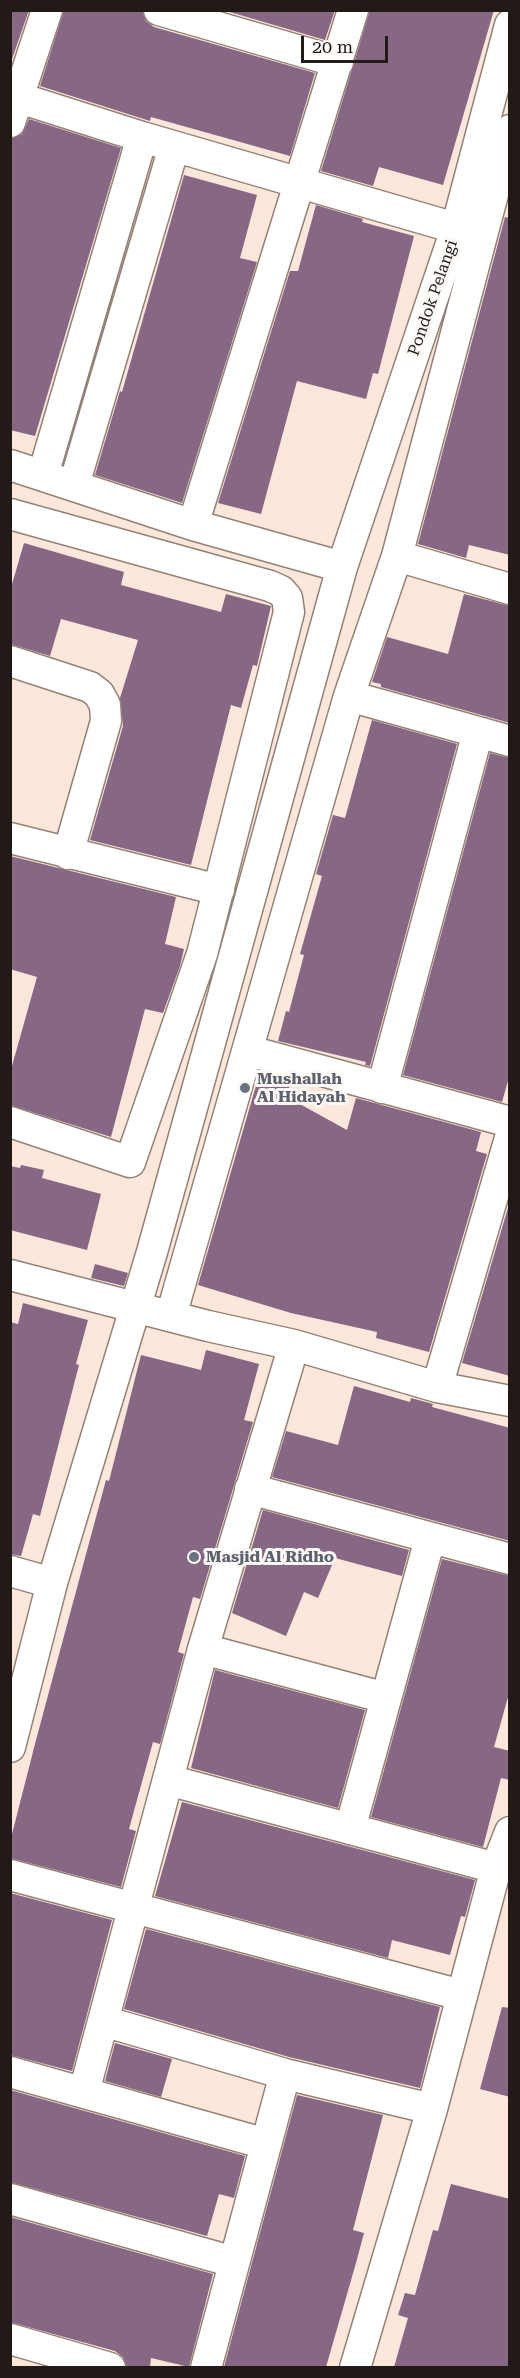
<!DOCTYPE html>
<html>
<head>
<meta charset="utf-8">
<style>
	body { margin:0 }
	#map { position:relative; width:520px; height:2378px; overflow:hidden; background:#fce7da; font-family:"Roboto Serif",serif }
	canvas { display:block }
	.frame { position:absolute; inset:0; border:12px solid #221a16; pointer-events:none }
	.scale { position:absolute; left:301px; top:36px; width:87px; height:27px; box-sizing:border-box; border:3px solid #221a16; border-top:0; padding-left:8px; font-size:18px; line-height:21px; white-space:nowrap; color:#221a16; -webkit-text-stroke:4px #fcf8f5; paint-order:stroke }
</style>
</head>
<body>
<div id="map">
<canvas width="520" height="2378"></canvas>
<div class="frame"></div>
<div class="scale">20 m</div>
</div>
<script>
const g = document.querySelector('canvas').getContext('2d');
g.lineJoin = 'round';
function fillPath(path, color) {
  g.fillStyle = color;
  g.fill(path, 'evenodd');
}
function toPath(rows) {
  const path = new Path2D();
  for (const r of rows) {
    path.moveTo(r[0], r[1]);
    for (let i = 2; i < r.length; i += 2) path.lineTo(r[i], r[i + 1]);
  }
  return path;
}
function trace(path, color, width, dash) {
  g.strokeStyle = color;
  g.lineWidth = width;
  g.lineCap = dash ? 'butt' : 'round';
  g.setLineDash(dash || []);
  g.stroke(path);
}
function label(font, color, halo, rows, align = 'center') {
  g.font = font + ' "Roboto Serif",serif';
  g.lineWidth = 6;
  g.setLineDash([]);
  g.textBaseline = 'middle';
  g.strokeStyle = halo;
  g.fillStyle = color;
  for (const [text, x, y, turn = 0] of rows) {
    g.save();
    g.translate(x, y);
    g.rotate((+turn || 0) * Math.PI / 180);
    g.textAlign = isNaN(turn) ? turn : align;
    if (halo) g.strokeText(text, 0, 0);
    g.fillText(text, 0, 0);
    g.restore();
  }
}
fillPath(toPath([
	[10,10,29,10,10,65],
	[64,10,142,10,146,21,154,27,315,73,290,156,151,117,150,121,40,86],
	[223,10,335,10,325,40],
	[370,10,494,10,443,185,379,167,373,186,321,171],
	[29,119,121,148,35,436,10,430,10,139,22,134],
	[184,175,257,195,240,258,257,262,182,503,95,475,120,391,122,392],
	[316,205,363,219,362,222,414,236,378,374,373,373,366,399,297,381,261,514,218,503,290,271,298,271],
	[505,217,510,218,510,555,469,545,466,558,418,544],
	[24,543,124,572,121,585,221,612,226,594,271,606,257,666,253,665,241,708,231,705,191,865,90,840,123,726,120,698,138,640,61,619,50,656,10,644,10,591],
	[464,594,510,606,510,723,381,687,381,684,372,682,387,637,448,654],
	[372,720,457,744,370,1066,365,1065,366,1062,278,1041,286,1011,289,1012,304,955,300,954,322,876,316,874,333,815,345,818],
	[490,753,510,758,510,1074,502,1102,403,1075],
	[10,856,176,897,165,944,184,949,180,966,163,1013,145,1009,111,1137,10,1105,10,1073,37,977,10,969],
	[260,1072,291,1080,287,1097,347,1130,356,1098,481,1132,476,1151,487,1154,429,1352,376,1338,377,1332,291,1313,198,1285],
	[21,1165,44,1170,42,1178,101,1194,87,1250,10,1230,10,1166,20,1168],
	[510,1201,510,1376,462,1363],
	[95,1264,128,1273,124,1286,91,1278],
	[23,1303,88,1320,76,1364,79,1365,40,1516,33,1514,21,1556,10,1554,10,1322,18,1324],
	[206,1350,259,1364,244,1420,253,1422,200,1599,193,1597,178,1652,184,1654,160,1744,153,1742,129,1829,136,1831,121,1887,10,1858,10,1842,36,1740,106,1480,109,1481,141,1355,201,1370],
	[354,1386,410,1402,411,1398,433,1404,432,1407,510,1428,510,1541,272,1477,286,1431,338,1445],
	[263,1510,409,1550,402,1576,335,1558,318,1598,304,1592,286,1636,232,1613],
	[442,1559,510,1576,510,1690,494,1747,510,1751,510,1780,501,1778,483,1847,371,1817],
	[215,1670,365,1710,338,1808,191,1768],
	[182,1802,475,1880,465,1917,461,1916,450,1955,392,1940,388,1958,155,1896],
	[10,1893,112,1920,72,2071,10,2055],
	[146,1929,440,2007,420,2088,289,2057,124,2009],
	[502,2007,510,2008,510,2097,480,2089],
	[115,2043,172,2059,161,2097,105,2081],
	[10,2090,245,2156,234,2198,219,2194,207,2236,10,2182],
	[297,2095,383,2115,353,2230,364,2233,356,2263,326,2367,224,2367],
	[451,2184,510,2199,510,2367,394,2367,408,2318,398,2315,405,2293,415,2295,433,2230,438,2231],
	[10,2217,213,2274,189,2367,151,2358,150,2367,127,2367,123,2357,115,2351,10,2322]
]), '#866784');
const street = toPath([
	[159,10,338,62],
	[10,95,142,137,476,234],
	[10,122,47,10],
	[10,465,193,525,342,567],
	[43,475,142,137],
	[74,485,174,147],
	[10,514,270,586,281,591,287,598,289,612,202,954,130,1162,10,1122],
	[193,525,353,10],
	[397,556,510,589],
	[10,661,90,687,99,694,105,705,106,721,68,854],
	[349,696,510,741],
	[10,838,219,890],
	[249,1051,510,1122],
	[382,1088,478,732],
	[10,1275,208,1326,294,1345,437,1387,510,1401],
	[171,1316,349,696,397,556,510,130],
	[437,1387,510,1138],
	[250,1489,510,1559],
	[10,1571,52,1583],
	[203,1649,386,1698],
	[10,1747,52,1583,152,1252,342,567,456,229,510,25],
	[168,1780,496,1868],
	[350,1829,430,1539],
	[10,1875,461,1995],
	[103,2021,285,2074,432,2109],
	[10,2072,266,2144],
	[84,2092,203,1649,294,1345],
	[10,2199,234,2262],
	[10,2339,110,2368],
	[206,2368,285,2074],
	[355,2368,432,2109,496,1868,510,1832]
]);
trace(street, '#958276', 33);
trace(street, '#fff', 30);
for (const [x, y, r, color] of [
	[245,1088,6,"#6b7280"],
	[194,1557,6,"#6b7280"]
]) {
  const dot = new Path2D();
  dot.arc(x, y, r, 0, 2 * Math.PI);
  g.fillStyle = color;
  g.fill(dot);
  trace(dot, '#fcf8f5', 2);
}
label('16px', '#221a16', '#fcf8f5', [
	["Pondok Pelangi",433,298,-71]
]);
label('bold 16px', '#5b616d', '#fcf8f5', [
	["Mushallah",257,1079],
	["Al Hidayah",257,1097],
	["Masjid Al Ridho",206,1557]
], 'left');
</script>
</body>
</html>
